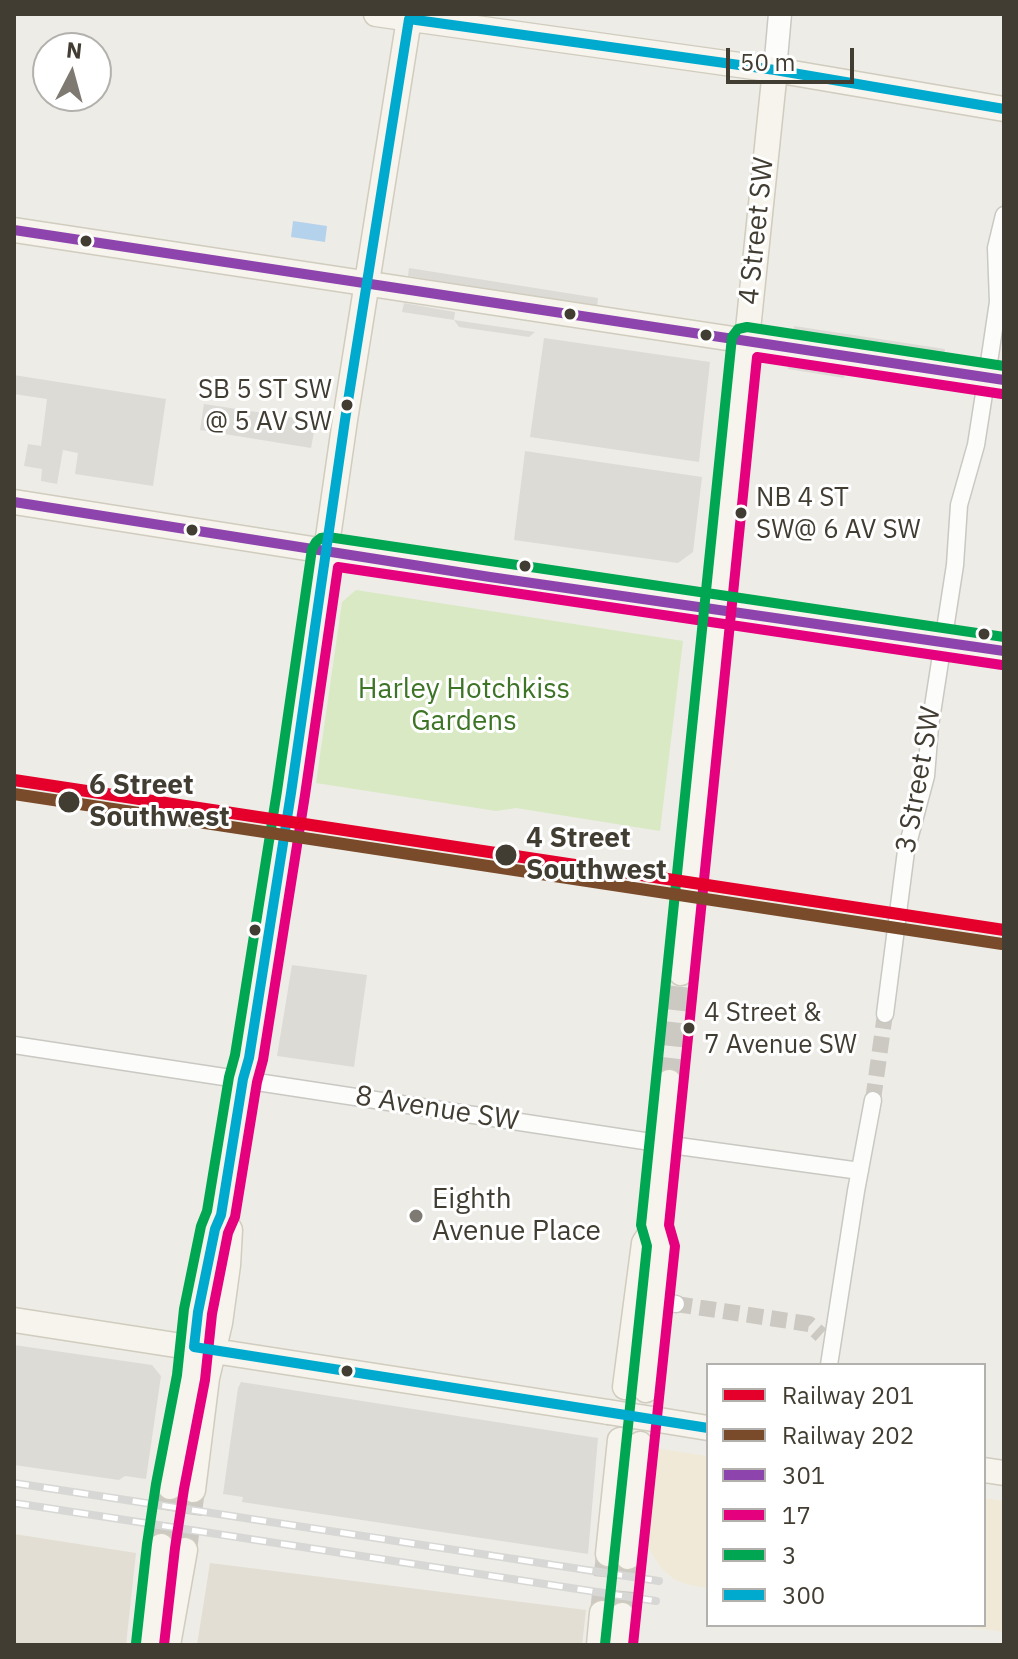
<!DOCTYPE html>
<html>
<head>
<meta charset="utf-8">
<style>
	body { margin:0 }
	#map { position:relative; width:1018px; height:1659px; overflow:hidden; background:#eeece6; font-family:"IBM Plex Sans",sans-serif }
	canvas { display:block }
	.frame { position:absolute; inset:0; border:16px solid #423d32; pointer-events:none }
	.legend { position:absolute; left:706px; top:1363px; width:280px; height:264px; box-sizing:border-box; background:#fff; border:2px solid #b3b1ad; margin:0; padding:10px 14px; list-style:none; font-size:24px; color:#423d32 }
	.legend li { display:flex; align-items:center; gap:16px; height:40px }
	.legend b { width:40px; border:2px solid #b3b1ad }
	.north { position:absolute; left:32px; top:32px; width:80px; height:80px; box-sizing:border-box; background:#fff; border:2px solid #b3b1ad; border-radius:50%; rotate:6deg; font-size:22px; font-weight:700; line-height:32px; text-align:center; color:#423d32 }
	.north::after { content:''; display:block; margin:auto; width:28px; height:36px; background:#7e7a71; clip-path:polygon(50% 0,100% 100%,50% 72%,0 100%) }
	.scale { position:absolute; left:726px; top:48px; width:128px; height:36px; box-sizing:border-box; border:4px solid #423d32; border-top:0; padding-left:10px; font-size:24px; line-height:28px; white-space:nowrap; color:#423d32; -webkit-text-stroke:6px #fff; paint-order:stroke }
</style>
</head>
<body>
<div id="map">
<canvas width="1018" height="1659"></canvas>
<div class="frame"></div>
<ul class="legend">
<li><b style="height:10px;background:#e4002b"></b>Railway 201</li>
<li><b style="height:10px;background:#7a4b2a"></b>Railway 202</li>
<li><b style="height:10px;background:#8e44ad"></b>301</li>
<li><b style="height:10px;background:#e5007d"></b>17</li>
<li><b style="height:10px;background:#00a651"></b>3</li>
<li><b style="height:10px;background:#00a9ce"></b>300</li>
</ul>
<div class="north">N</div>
<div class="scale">50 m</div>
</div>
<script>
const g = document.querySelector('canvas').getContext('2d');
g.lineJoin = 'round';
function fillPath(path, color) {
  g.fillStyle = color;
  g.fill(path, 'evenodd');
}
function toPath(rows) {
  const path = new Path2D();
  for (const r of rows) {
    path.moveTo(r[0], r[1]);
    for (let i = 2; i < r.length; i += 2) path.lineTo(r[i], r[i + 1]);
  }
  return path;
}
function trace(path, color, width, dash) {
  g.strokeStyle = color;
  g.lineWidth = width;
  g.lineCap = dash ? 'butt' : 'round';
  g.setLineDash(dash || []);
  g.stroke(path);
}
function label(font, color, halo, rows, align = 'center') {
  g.font = font + ' "IBM Plex Sans",sans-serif';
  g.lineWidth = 6;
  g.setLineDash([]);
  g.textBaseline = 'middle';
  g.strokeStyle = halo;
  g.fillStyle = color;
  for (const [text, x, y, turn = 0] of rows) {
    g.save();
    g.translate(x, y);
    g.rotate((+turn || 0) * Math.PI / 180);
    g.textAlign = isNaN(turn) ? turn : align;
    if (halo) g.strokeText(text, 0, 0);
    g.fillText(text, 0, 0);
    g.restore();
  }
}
fillPath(toPath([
	[14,1534,136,1553,126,1645,14,1645],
	[210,1563,586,1610,582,1645,197,1645]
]), '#e2ded3');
fillPath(toPath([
	[654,1448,708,1456,708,1588,690,1585,675,1580,662,1569,648,1548,645,1547],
	[984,1498,1004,1501,1004,1632,955,1625,984,1625]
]), '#f1e9d7');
fillPath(toPath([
	[356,590,683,641,660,831,516,808,496,811,316,783,342,602]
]), '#d8e9c4');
fillPath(toPath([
	[409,268,598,298,597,307,408,276],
	[404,303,455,312,454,320,535,332,529,337,459,327,454,320,402,312],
	[794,326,945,349,943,358,793,335],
	[544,338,710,362,699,462,530,437],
	[789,359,845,367,844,378,788,369],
	[14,375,166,399,153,486,75,474,78,453,63,450,57,484,41,481,42,469,24,466,28,444,41,446,47,399,14,394],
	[204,404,316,421,311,448,200,430],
	[525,451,702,477,693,552,678,563,514,540],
	[292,965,367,975,354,1067,277,1056],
	[14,1345,152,1365,161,1376,146,1479,125,1476,119,1480,14,1465],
	[241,1382,598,1438,588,1554,242,1502,243,1497,223,1494,238,1388]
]), '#dddbd6');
fillPath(toPath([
	[293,221,327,226,325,242,291,237]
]), '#b5d2ed');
trace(toPath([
	[873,1100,885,1014],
	[676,1304,809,1324,821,1335]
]), '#ccc9c2', 16, [16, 8]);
trace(toPath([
	[669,1082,681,973],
	[161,1546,170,1487],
	[185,1550,193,1490],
	[602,1613,608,1554],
	[622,1615,628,1557]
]), '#ccc9c2', 24, [24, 12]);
const minor = toPath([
	[885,1014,906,851,926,776,930,726,955,565,959,505,976,445,991,349,998,302,996,248,1004,215],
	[14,1045,664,1144,860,1171],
	[654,1314,670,1303,676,1304],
	[829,1365,856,1191,873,1100]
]);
const tertiary = toPath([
	[775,70,780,14]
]);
const secondary = toPath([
	[376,14,775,70,1004,109],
	[14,230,1004,380],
	[14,502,490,577,1004,651],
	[681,973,775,70],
	[14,1320,608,1412],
	[625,1387,644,1243,655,1226],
	[646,1390,661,1245,655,1226,669,1082],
	[659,1420,708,1428],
	[984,1470,1004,1473],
	[170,1487,191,1377,198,1312,215,1229,221,1215,243,1079,249,1058,291,793,345,420,409,19],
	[193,1490,207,1378,220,1323,228,1265,230,1230,221,1215],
	[608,1554,620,1440],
	[628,1557,640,1444],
	[150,1645,161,1546],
	[168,1645,185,1550],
	[599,1645,602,1613],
	[619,1645,622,1615]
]);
trace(minor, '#cac8c2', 19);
trace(tertiary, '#cac8c2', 25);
trace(secondary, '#d0ccbf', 27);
trace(minor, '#fcfcfb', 16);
trace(tertiary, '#fcfcfb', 22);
trace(secondary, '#f6f4ec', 24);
const rail = toPath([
	[14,1483,659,1581],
	[14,1503,656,1601]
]);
trace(rail, '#d7d7d6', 8);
trace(rail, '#fff', 5, [15]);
const secondaryBridge = toPath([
	[608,1412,659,1420]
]);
trace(secondaryBridge, '#d0ccbf', 27, []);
trace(secondaryBridge, '#f6f4ec', 24);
trace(toPath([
	[14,230,1004,380],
	[14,502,490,577,1004,651]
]), '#8e44ad', 10);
trace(toPath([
	[164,1645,175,1548,184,1489,205,1380,212,1314,228,1233,235,1217,257,1082,263,1060,305,795,338,567,1002,665],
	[633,1645,675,1246,669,1225,757,357,1002,394]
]), '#e5007d', 10);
trace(toPath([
	[136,1643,147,1544,156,1484,177,1375,184,1309,201,1226,207,1211,229,1077,235,1055,277,791,312,549,316,542,321,538,328,537,1004,637],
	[605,1644,647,1246,641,1225,732,337,738,329,747,327,1004,366]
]), '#00a651', 10);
trace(toPath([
	[708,1428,194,1347,198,1312,215,1229,221,1215,243,1079,249,1058,291,793,345,420,409,19,775,70,1004,109]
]), '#00a9ce', 10);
trace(toPath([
	[14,780,1004,930]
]), '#e4002b', 12);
trace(toPath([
	[14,794,1002,944]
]), '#7a4b2a', 12);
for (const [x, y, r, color] of [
	[86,241,7,"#423d32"],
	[570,314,7,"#423d32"],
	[706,335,7,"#423d32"],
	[347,405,7,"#423d32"],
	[741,513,7,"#423d32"],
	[192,530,7,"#423d32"],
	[525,566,7,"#423d32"],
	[984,634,7,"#423d32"],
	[69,802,12,"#423d32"],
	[506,855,12,"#423d32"],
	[255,930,7,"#423d32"],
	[689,1028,7,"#423d32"],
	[416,1216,8,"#7e7a71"],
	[347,1371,7,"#423d32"]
]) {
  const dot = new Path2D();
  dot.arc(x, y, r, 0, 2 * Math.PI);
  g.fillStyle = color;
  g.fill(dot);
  trace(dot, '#fff', 3);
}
label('26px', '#423d32', '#fff', [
	["SB 5 ST SW",332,390,"right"],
	["@ 5 AV SW",332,422,"right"],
	["NB 4 ST",756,498],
	["SW@ 6 AV SW",756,530],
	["4 Street &",704,1013],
	["7 Avenue SW",704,1045]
], 'left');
label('28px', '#423d32', '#fff', [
	["4 Street SW",757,231,-84],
	["3 Street SW",919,780,-80],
	["8 Avenue SW",437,1109,9]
]);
label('28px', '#3d7426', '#fff', [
	["Harley Hotchkiss",464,690],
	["Gardens",464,722]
]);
label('bold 28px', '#423d32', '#fff', [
	["6 Street",89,786],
	["Southwest",89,818],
	["4 Street",526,839],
	["Southwest",526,871]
], 'left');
label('28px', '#423d32', '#fff', [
	["Eighth",432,1200],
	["Avenue Place",432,1232]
], 'left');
</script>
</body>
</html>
